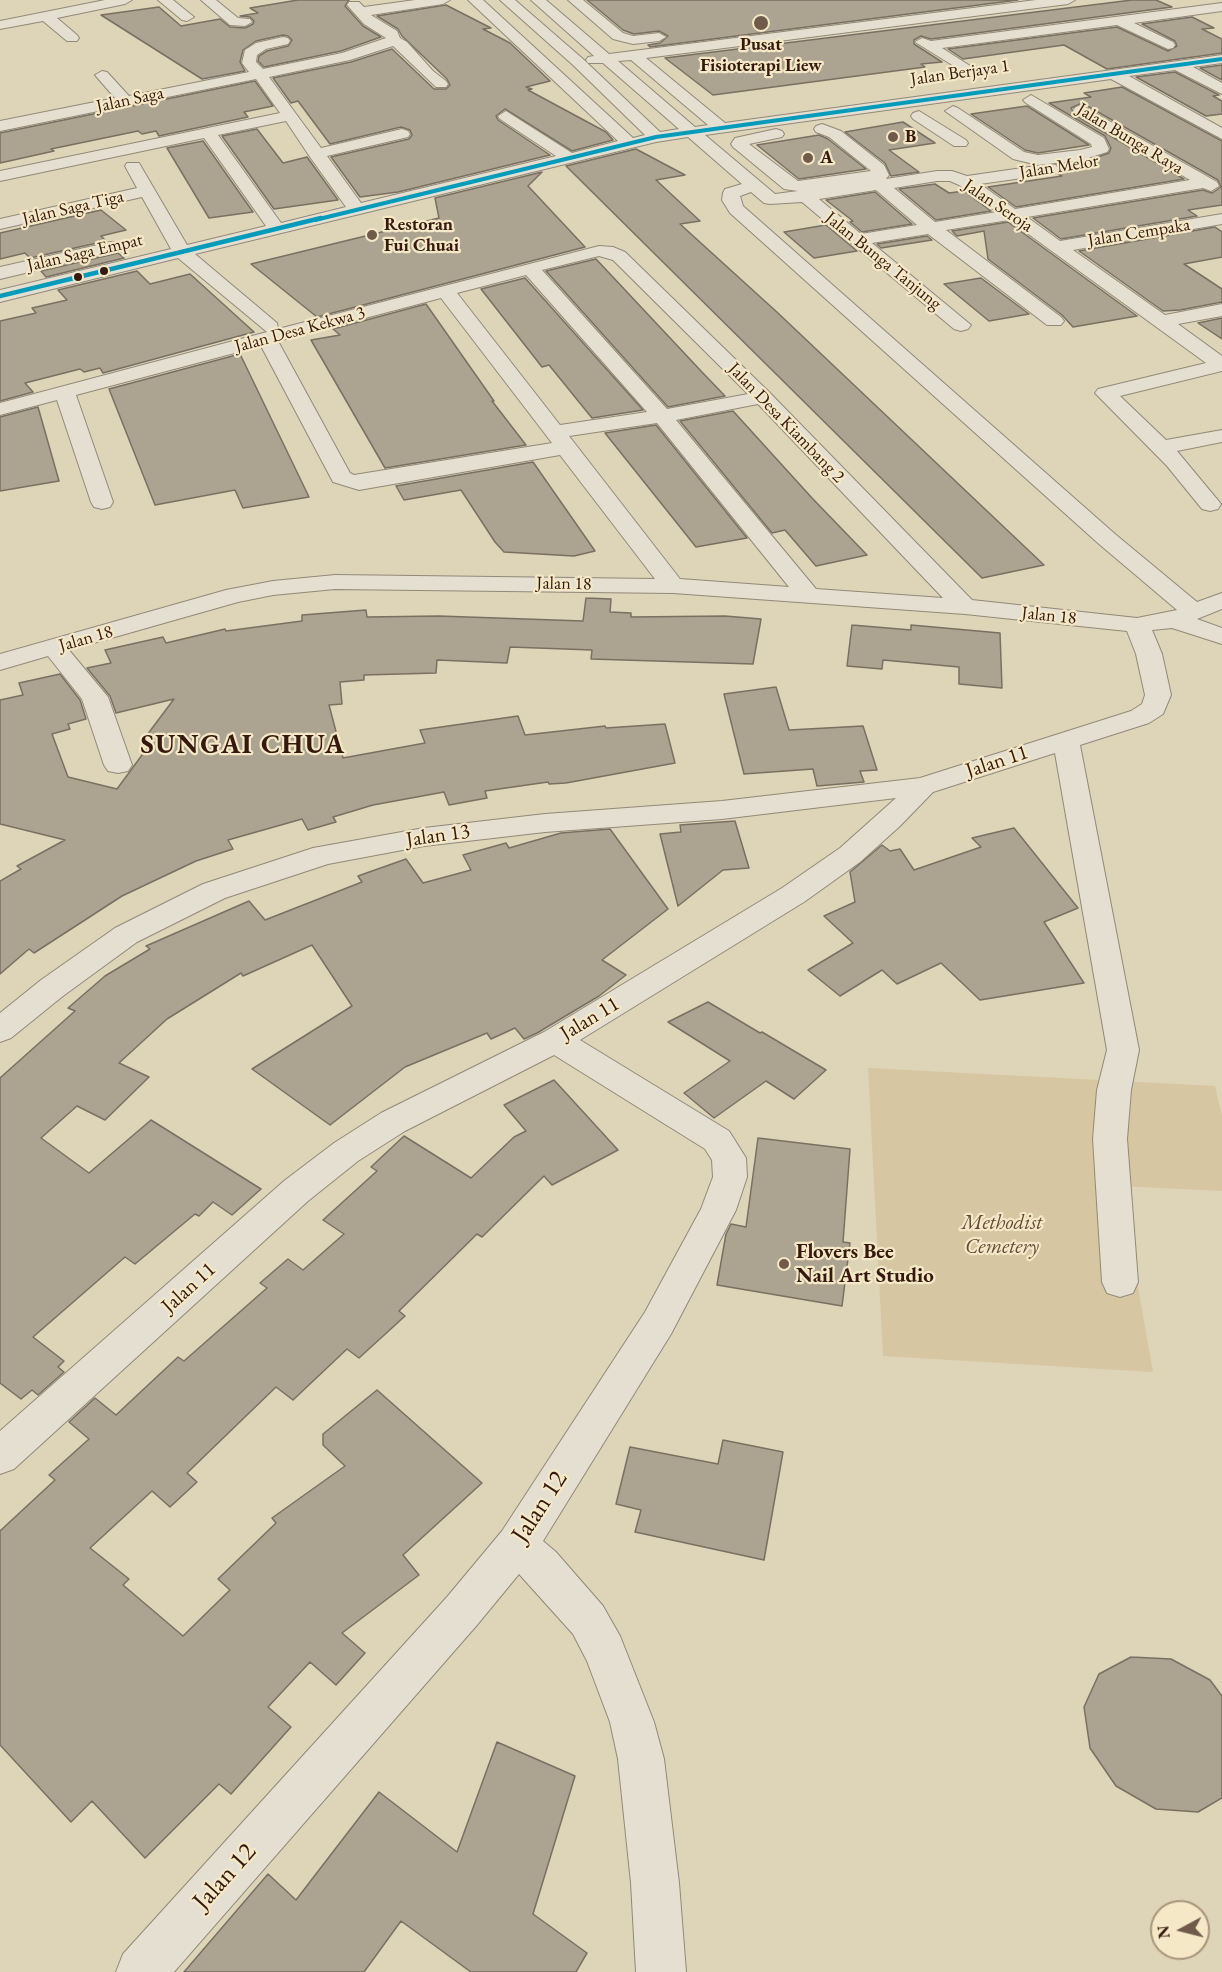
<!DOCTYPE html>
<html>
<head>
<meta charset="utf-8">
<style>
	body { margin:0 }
	#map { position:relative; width:1222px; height:1972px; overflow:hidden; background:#ded4b8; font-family:"EB Garamond",serif }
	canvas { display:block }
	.north { position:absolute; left:1150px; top:1900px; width:60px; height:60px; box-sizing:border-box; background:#f4e8c6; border:2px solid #a8957d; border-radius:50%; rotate:263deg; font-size:16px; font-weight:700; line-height:24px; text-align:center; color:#35190f }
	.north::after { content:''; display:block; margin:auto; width:21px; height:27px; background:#705a4a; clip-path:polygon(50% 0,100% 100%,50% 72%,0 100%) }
</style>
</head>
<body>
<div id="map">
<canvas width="1222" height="1972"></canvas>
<div class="north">N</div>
</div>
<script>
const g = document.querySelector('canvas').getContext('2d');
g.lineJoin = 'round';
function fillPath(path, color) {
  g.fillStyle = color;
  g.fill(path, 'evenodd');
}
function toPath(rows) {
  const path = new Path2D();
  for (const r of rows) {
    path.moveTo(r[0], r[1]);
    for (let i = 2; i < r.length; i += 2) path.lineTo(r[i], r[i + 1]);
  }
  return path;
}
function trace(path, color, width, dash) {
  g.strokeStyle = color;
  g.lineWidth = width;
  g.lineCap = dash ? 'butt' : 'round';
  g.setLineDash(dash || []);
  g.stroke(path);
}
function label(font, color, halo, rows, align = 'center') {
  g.font = font + ' "EB Garamond",serif';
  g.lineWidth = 4.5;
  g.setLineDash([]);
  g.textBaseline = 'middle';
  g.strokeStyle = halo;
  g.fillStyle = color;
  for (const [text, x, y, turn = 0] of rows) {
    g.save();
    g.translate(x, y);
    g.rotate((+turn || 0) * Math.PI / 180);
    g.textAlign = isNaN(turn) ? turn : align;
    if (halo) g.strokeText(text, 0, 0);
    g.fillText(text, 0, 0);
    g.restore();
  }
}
fillPath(toPath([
	[868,1068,1215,1086,1222,1116,1222,1191,1120,1186,1153,1372,883,1356]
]), '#d6c6a1');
const building = toPath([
	[298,0,349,0,345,6,363,26,381,37,341,51,264,67,258,61,259,56,267,51,288,46,292,40,288,36,283,35,256,41,243,50,240,62,245,71,202,79,101,15,159,7,181,26,220,19,230,27,245,28,253,24,254,21,250,17,240,16,258,13,250,8,298,0],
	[587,0,1018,0,650,47,648,45,660,43,668,36,659,31,634,34,623,30,587,0],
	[1132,0,1156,0,1172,7,931,39,921,36,914,40,914,44,942,62,921,64,925,67,713,95,665,58,1132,0],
	[446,5,491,28,483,29,510,43,550,81,526,87,532,89,528,90,606,132,613,140,572,151,505,109,496,116,498,120,550,155,398,192,360,197,331,157,409,139,412,135,410,130,401,127,330,144,298,101,291,103,273,78,351,62,392,49,434,89,446,89,450,85,447,79,402,36,398,29,377,16,446,5],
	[1192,17,1214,28,1202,29,1222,39,1222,53,1107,69,1064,45,963,59,948,49,1117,27,1168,51,1177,46,1175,41,1142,24,1192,17],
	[1222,65,1222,80,1200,68,1222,65],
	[1175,72,1219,95,1213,96,1222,101,1222,114,1206,116,1136,77,1175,72],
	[255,81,273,106,244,112,248,117,159,136,156,131,142,134,138,131,51,149,54,151,0,163,0,133,255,81],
	[1122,87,1222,141,1222,205,1188,210,1197,216,1061,239,1033,218,1203,190,1212,193,1221,187,1218,180,1082,103,1071,108,1075,115,1184,179,1016,207,988,187,1062,176,1058,174,1058,165,1083,162,1109,153,1111,148,1105,136,1049,103,1091,97,1084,93,1122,87],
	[1027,106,1089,145,1038,153,1025,150,971,114,1027,106],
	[903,122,935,143,889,150,919,172,891,176,885,163,845,132,903,122],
	[257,129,283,163,307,157,338,200,274,209,222,136,257,129],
	[819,135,828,139,866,169,799,179,757,145,819,135],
	[203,141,253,212,209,218,167,148,203,141],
	[636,149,685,175,656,180,700,221,680,224,779,314,1044,565,982,578,566,166,636,149],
	[542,172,528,186,585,247,317,317,251,264,439,218,435,198,542,172],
	[935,184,949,193,964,191,991,211,936,220,899,189,935,184],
	[875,192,912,224,862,232,850,222,853,221,826,200,875,192],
	[101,210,126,230,101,236,106,241,30,258,25,253,0,259,0,233,101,210],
	[1008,222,1137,316,1073,327,1062,315,988,259,984,231,957,236,952,231,1008,222],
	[826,225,857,251,814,258,784,232,826,225],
	[1215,227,1222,232,1222,257,1184,264,1222,289,1222,302,1180,310,1163,311,1079,251,1215,227],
	[927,236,932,240,881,248,877,244,927,236],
	[118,253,124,258,46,277,41,271,118,253],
	[596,259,701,371,725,396,668,407,546,271,596,259],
	[137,271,150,284,190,274,254,332,103,373,100,368,84,372,80,369,25,383,33,392,0,401,0,321,36,313,32,308,67,300,58,290,137,271],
	[525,278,643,410,592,418,549,365,542,367,481,289,525,278],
	[981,278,1029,314,989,321,944,284,981,278],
	[426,304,494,401,492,401,526,445,385,468,311,340,340,335,333,329,426,304],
	[1222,318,1222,339,1198,323,1222,318],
	[240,354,309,497,243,508,235,490,155,505,109,389,240,354],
	[38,407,59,481,0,491,0,417,38,407],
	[733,411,812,498,867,555,816,566,785,530,772,533,680,421,733,411],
	[656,425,747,538,696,547,605,433,656,425],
	[533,462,595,551,574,556,504,552,495,542,461,490,404,500,396,486,533,462],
	[586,598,611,599,610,612,631,613,631,617,725,616,761,619,753,664,591,659,592,650,510,647,507,663,437,660,436,673,364,675,364,680,340,682,342,704,329,705,343,758,425,743,420,730,518,716,525,735,605,726,606,728,665,724,675,763,566,783,549,784,548,782,485,791,487,798,449,805,444,792,373,805,333,817,336,822,308,830,302,819,228,840,233,849,196,861,122,896,34,953,29,949,0,974,0,881,21,869,17,866,65,840,0,824,0,700,23,695,19,683,60,674,80,700,86,719,68,724,70,729,52,734,68,777,117,789,156,736,147,735,174,699,116,713,110,696,87,668,111,663,105,650,163,637,166,643,225,629,226,631,302,621,302,615,366,610,367,617,439,616,583,621,586,598],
	[852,625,911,630,911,625,1000,633,1002,688,959,684,959,667,883,660,882,669,847,666,852,625],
	[776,687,789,730,863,726,877,770,860,771,864,782,817,786,813,769,744,774,724,694,776,687],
	[735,821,749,868,723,870,678,906,660,834,681,832,680,825,735,821],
	[1014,828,1078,908,1044,922,1084,983,980,1000,941,963,897,984,882,970,840,996,808,970,853,943,824,916,855,902,850,872,882,845,890,851,900,849,914,870,981,847,972,838,1014,828],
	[610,829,668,909,602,960,626,975,599,996,537,1033,524,1039,515,1028,491,1039,487,1033,405,1067,330,1125,252,1069,352,1006,312,945,243,976,241,973,167,1019,119,1063,149,1077,105,1120,77,1106,41,1138,89,1173,151,1120,261,1189,232,1215,213,1202,199,1216,195,1214,135,1264,125,1257,33,1337,64,1361,58,1367,64,1372,38,1395,32,1390,21,1399,0,1383,0,1078,75,1011,68,1008,105,976,150,949,146,946,249,901,265,920,362,882,358,876,406,859,423,883,471,870,463,855,506,843,509,848,561,833,610,829],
	[708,1002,760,1033,762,1032,826,1070,794,1099,766,1081,714,1118,684,1093,730,1061,668,1022,708,1002],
	[554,1080,618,1150,552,1185,544,1176,482,1237,477,1234,399,1311,405,1316,359,1358,347,1349,293,1400,276,1387,187,1473,197,1482,170,1507,152,1491,90,1548,129,1579,123,1585,183,1636,230,1590,218,1579,276,1523,272,1518,345,1466,323,1445,323,1434,377,1390,482,1483,403,1555,419,1575,342,1633,365,1653,336,1685,310,1662,268,1707,291,1727,231,1794,219,1784,145,1858,92,1801,71,1822,0,1745,0,1531,55,1480,49,1475,89,1439,69,1422,95,1398,116,1415,178,1357,184,1361,267,1288,260,1283,288,1259,303,1270,344,1234,323,1220,377,1171,371,1167,404,1136,471,1178,514,1137,526,1131,504,1105,554,1080],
	[758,1138,850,1149,843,1242,850,1243,842,1306,717,1285,726,1234,731,1224,746,1227,758,1138],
	[723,1440,783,1452,764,1560,635,1532,641,1510,616,1504,630,1447,718,1464,723,1440],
	[1131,1657,1171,1659,1210,1680,1222,1696,1222,1798,1198,1812,1156,1809,1116,1786,1090,1748,1084,1707,1099,1674,1131,1657],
	[497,1742,575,1776,533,1914,587,1953,576,1972,471,1972,401,1921,364,1972,184,1972,268,1874,296,1900,379,1792,457,1852,497,1742]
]);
fillPath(building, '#aca391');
trace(building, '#7a7062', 1.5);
const minor = toPath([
	[105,0,132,0,125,4,57,18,77,35,79,38,77,41,67,41,43,21,0,29,0,21,105,0],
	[158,0,173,0,194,17,187,21,182,20,158,0],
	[201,0,216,0,238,18,250,19,252,22,245,26,230,25,201,0],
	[415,0,450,0,443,4,371,15,397,31,400,38,407,42,433,71,446,81,448,84,446,87,436,87,393,46,350,60,269,77,321,148,402,129,408,131,410,134,408,137,327,156,361,203,556,156,500,119,498,116,506,111,572,153,618,141,468,0,483,0,633,138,645,135,573,65,500,0,515,0,583,59,660,132,679,129,603,63,588,63,586,60,588,57,594,56,531,0,546,0,609,54,1036,0,1075,0,1068,4,646,58,725,123,1222,55,1222,63,1193,67,1222,83,1222,94,1175,70,1129,76,1222,128,1222,139,1111,79,705,135,775,194,859,183,798,191,784,189,733,147,731,144,735,138,776,129,782,131,784,134,782,137,749,144,798,181,871,171,829,137,816,132,814,129,816,126,822,124,841,131,884,165,889,175,886,179,937,171,952,171,967,176,1050,164,1056,165,1058,169,1056,173,1050,174,980,184,1015,209,1190,180,1076,113,1073,110,1076,107,1081,105,1217,182,1219,186,1211,191,1203,188,1027,217,1060,241,1222,214,1222,224,1073,250,1165,315,1222,304,1222,316,1178,324,1222,356,1222,371,1120,396,1166,440,1222,430,1222,442,1177,451,1221,504,1218,509,1210,511,1202,509,1167,466,1095,393,1098,389,1206,363,1009,220,946,230,1061,317,1064,321,1061,325,1047,325,928,234,872,243,971,325,968,329,961,331,954,329,802,202,770,204,764,203,751,192,740,196,743,206,1115,534,1197,602,1222,593,1222,609,1197,619,1222,628,1222,644,1172,628,1152,630,1162,654,1171,695,1163,714,1149,723,1080,745,1139,1050,1131,1090,1127,1139,1138,1282,1133,1293,1120,1297,1107,1293,1102,1282,1093,1139,1097,1090,1107,1050,1055,753,933,792,900,826,860,862,804,902,580,1040,729,1131,746,1158,747,1177,736,1210,671,1334,543,1541,556,1552,603,1606,620,1636,654,1722,664,1759,679,1883,686,1972,636,1972,631,1883,618,1759,610,1722,587,1661,573,1634,519,1574,477,1625,174,1972,116,1972,123,1954,447,1597,502,1531,645,1312,701,1209,713,1177,712,1160,705,1149,554,1055,405,1131,358,1161,308,1201,14,1469,0,1474,0,1431,284,1181,334,1143,381,1113,544,1032,782,888,840,848,896,798,722,819,545,832,424,846,328,864,225,898,137,942,63,996,11,1038,0,1042,0,1013,41,980,115,928,203,884,313,848,424,828,545,814,722,801,920,778,1131,711,1142,704,1145,695,1136,654,1127,631,965,614,673,593,335,589,273,595,238,602,69,650,108,697,132,765,128,771,118,773,108,771,104,765,82,699,48,656,0,670,0,654,226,590,273,581,335,575,655,579,560,455,359,490,333,482,261,346,76,395,113,502,110,507,102,509,94,507,91,502,57,400,0,415,0,403,267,332,178,258,0,302,0,290,171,249,142,197,0,229,0,219,137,188,125,166,127,163,139,163,187,245,266,226,204,138,0,181,0,171,280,113,256,79,0,131,0,121,115,98,95,75,102,71,107,72,129,96,249,72,242,63,245,50,256,43,283,37,288,38,290,41,288,44,266,49,257,55,256,62,263,69,342,53,386,38,364,24,347,5,349,2,359,2,364,7,415,0],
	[631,60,708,125,695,127,618,61,631,60],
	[286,121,310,157,346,207,281,223,218,135,286,121],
	[688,137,742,184,725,189,723,193,722,200,730,213,1099,544,1177,610,1137,618,972,600,770,393,625,252,613,247,599,246,278,329,277,323,195,254,656,142,688,137],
	[937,181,950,181,959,185,997,212,935,222,894,188,937,181],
	[876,190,917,225,861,234,819,199,876,190],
	[599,256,613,260,748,394,667,409,542,270,599,256],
	[526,275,647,412,560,425,457,293,526,275],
	[441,298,552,443,354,475,350,473,278,341,441,298],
	[758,404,943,598,816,589,676,420,758,404],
	[657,423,789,587,680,579,569,436,657,423],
	[568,0,583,0,623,33,633,36,659,33,666,37,659,41,633,44,613,39,568,0],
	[1222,3,1222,11,1134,23,1173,42,1175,45,1173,48,1168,49,1117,25,942,48,975,69,977,72,970,76,915,42,922,38,931,41,1222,3],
	[1031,95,1104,138,1109,149,1107,152,1082,160,1038,165,1013,159,945,111,953,106,958,108,1024,152,1038,155,1080,150,1092,147,1091,144,1026,103,1023,100,1031,95],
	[919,111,966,140,968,143,966,146,954,146,913,119,911,116,913,113,919,111],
	[111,242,117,243,120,247,117,251,0,279,0,267,111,242]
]);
trace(minor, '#928978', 2);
fillPath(minor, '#e4dfd1');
trace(toPath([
	[315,220,656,137,1222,59]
]), '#059bbb', 4);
trace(toPath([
	[0,296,321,218]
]), '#059bbb', 4.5);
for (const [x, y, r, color] of [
	[761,23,8,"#705a4a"],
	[893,137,6,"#705a4a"],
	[808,158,6,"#705a4a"],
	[372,235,6,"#705a4a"],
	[104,271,5,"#35190f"],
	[78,277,5,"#35190f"],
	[784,1264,6,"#705a4a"]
]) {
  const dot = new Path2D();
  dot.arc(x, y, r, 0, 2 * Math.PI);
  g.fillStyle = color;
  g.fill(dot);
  trace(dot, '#f4e8c6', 2);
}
label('bold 18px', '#35190f', '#f4e8c6', [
	["Pusat",761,45,"center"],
	["Fisioterapi Liew",761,66,"center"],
	["B",905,137],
	["A",820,158],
	["Restoran",384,225],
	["Fui Chuai",384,246]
], 'left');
label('18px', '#35190f', '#f4e8c6', [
	["Jalan Berjaya 1",960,73,-8],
	["Jalan Saga",130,100,-12],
	["Jalan Bunga Raya",1130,139,31],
	["Jalan Melor",1059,167,-9],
	["Jalan Seroja",998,206,34],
	["Jalan Saga Tiga",73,208,-13],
	["Jalan Cempaka",1139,233,-9],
	["Jalan Saga Empat",85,253,-13],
	["Jalan Bunga Tanjung",883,261,39],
	["Jalan Desa Kekwa 3",300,330,-15],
	["Jalan Desa Kiambang 2",786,423,46],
	["Jalan 18",564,584,1],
	["Jalan 18",1049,616,6],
	["Jalan 18",86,639,-16]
]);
label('21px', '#35190f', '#f4e8c6', [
	["Jalan 11",997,762,-18],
	["Jalan 13",438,836,-8],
	["Jalan 11",590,1019,-31],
	["Jalan 11",189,1288,-42]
]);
label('italic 21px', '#634935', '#f4e8c6', [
	["Methodist",1002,1223],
	["Cemetery",1002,1247]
]);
label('bold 21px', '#35190f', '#f4e8c6', [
	["Flovers Bee",796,1252],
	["Nail Art Studio",796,1276]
], 'left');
label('26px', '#35190f', '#f4e8c6', [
	["Jalan 12",540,1507,-57],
	["Jalan 12",225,1877,-48]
]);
g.letterSpacing = '1.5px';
label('bold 27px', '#35190f', '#f4e8c6', [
	["SUNGAI CHUA",243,746]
]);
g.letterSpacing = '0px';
</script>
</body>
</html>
